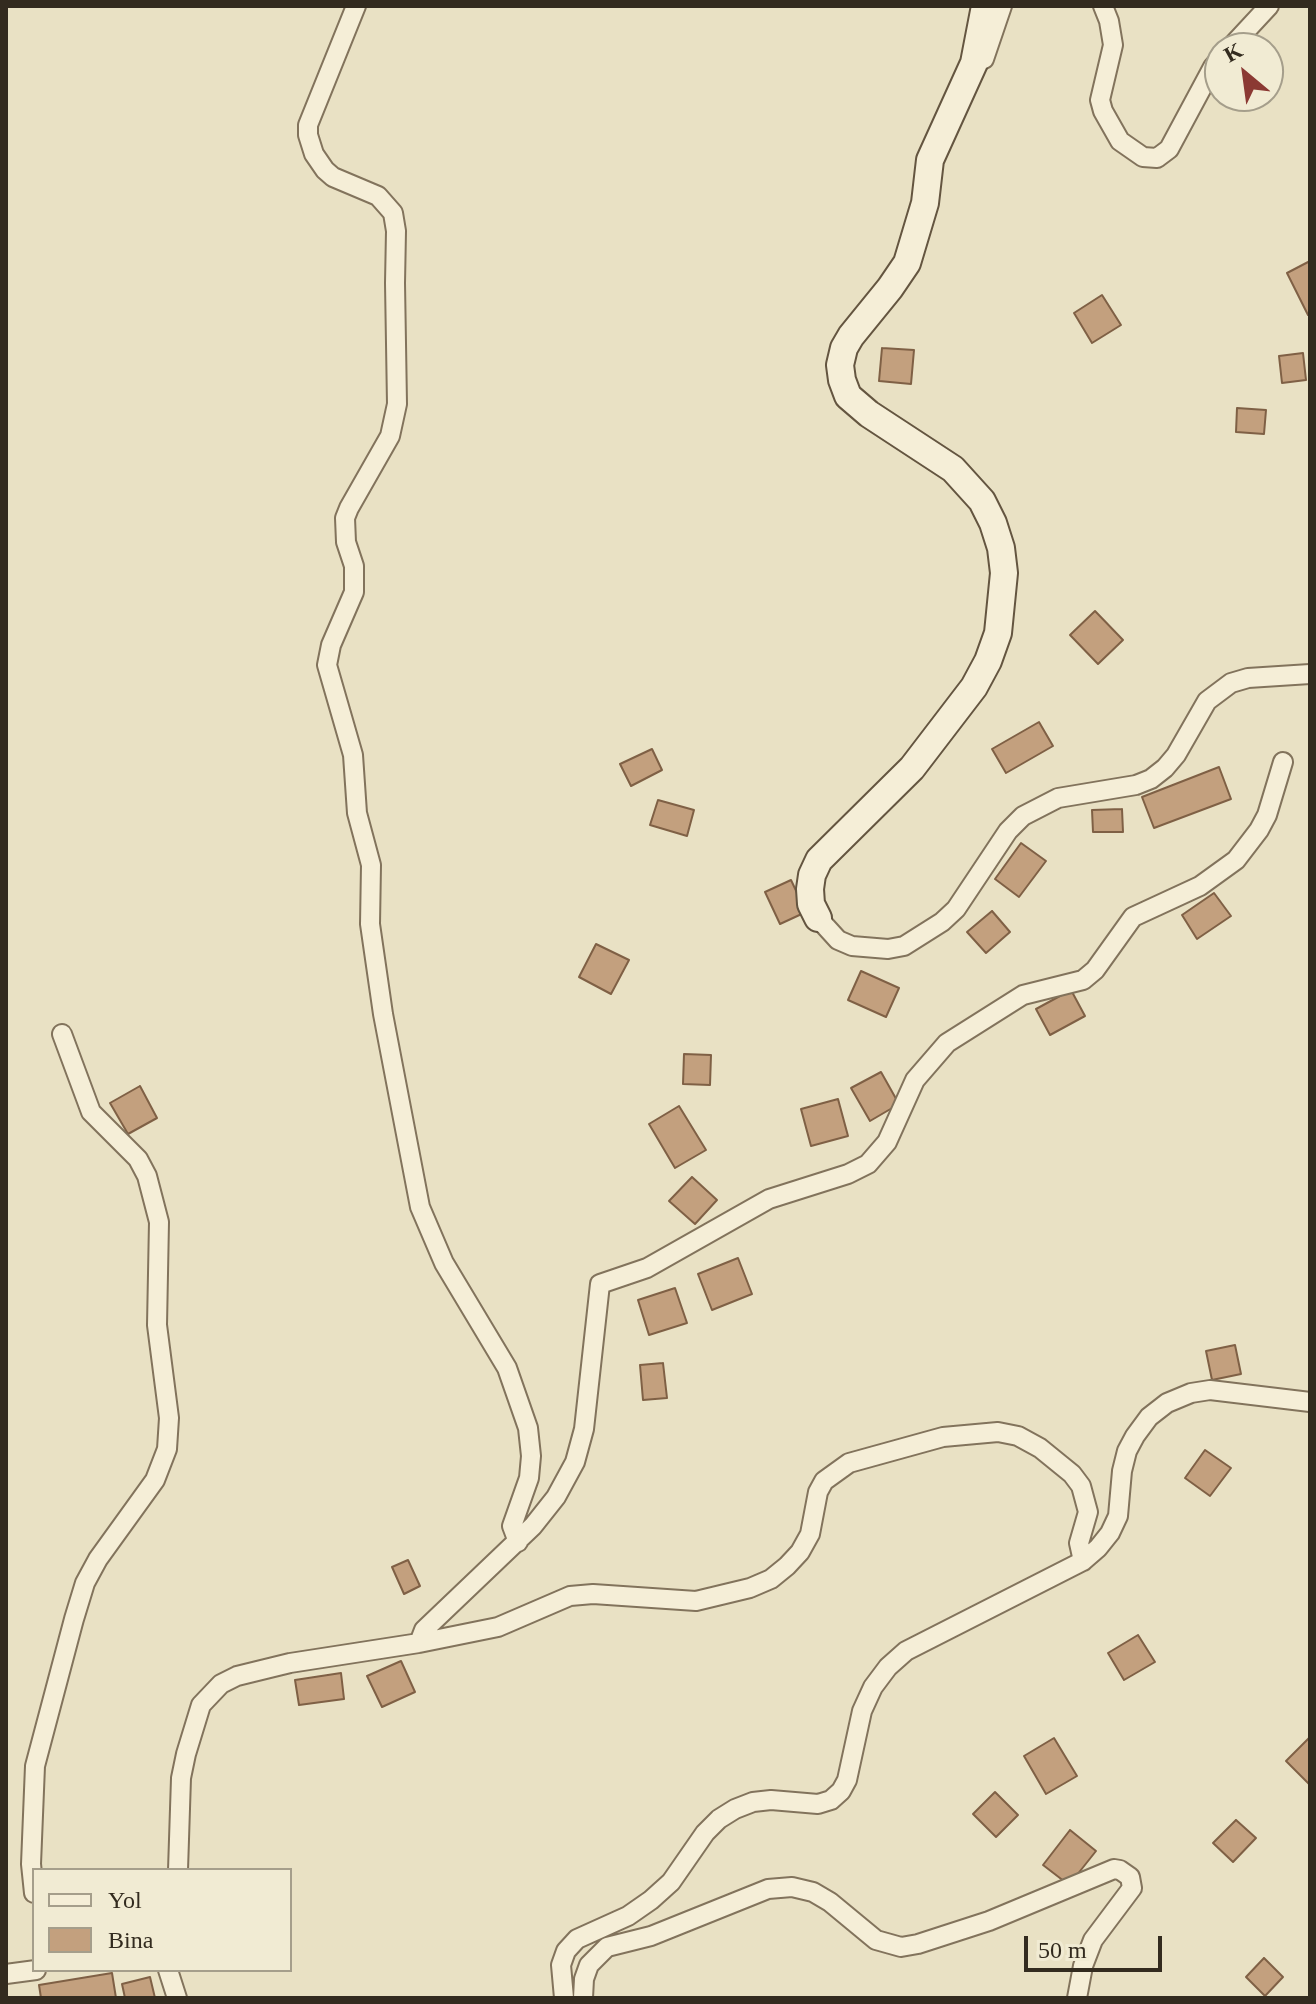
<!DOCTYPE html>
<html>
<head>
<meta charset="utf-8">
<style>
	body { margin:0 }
	#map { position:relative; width:1316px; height:2004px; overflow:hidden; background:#e9e1c4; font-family:"Times New Roman",serif }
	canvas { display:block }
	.frame { position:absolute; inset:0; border:8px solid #332b1f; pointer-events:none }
	.legend { position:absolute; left:32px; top:1868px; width:260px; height:104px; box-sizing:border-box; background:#f1ebd3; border:2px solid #a59e8b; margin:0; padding:10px 14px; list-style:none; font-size:24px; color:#332b1f }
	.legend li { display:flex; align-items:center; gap:16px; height:40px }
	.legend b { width:40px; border:2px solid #a59e8b }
	.north { position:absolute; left:1204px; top:32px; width:80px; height:80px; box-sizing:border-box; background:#f1ebd3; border:2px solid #a59e8b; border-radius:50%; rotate:331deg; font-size:22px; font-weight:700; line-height:32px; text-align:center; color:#332b1f }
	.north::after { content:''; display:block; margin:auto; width:28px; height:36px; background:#8b3933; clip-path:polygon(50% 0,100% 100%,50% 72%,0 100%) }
	.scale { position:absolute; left:1024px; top:1936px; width:138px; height:36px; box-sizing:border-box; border:4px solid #332b1f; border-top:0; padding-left:10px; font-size:24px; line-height:28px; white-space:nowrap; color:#332b1f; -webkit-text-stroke:6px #f1ebd3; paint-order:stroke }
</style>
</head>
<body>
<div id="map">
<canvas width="1316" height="2004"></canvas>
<div class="frame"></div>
<ul class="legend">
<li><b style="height:10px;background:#f5eed7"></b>Yol</li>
<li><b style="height:22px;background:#c3a07e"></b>Bina</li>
</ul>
<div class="north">K</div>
<div class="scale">50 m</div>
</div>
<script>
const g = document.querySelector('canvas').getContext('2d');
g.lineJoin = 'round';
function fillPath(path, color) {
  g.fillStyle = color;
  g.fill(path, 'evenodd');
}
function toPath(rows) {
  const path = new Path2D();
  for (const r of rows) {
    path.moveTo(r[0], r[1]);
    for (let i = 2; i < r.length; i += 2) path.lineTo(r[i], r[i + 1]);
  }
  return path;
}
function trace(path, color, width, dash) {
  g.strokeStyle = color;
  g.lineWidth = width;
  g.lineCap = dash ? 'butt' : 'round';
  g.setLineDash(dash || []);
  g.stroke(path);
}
const building = toPath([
	[1310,261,1310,314,1308,315,1287,273,1310,261],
	[1102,295,1121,325,1092,343,1074,313,1102,295],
	[882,348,914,350,911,384,879,381,882,348],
	[1303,353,1306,380,1282,383,1279,356,1303,353],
	[1237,408,1266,410,1264,434,1236,432,1237,408],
	[1095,611,1123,640,1098,664,1070,635,1095,611],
	[1039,722,1053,746,1006,773,992,749,1039,722],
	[652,749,662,770,631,786,620,764,652,749],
	[1219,767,1231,799,1154,828,1142,797,1219,767],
	[658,800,694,810,687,836,650,825,658,800],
	[1122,809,1123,832,1093,832,1092,810,1122,809],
	[1021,843,1046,861,1019,897,995,879,1021,843],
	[791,880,806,912,780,924,765,892,791,880],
	[1214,893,1231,916,1197,939,1182,915,1214,893],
	[992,911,1010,932,986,953,967,932,992,911],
	[596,944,629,960,611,994,579,977,596,944],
	[861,971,899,988,886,1017,848,1000,861,971],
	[1071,990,1085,1016,1050,1035,1036,1009,1071,990],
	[684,1054,711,1055,710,1085,683,1084,684,1054],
	[881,1072,899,1104,870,1121,851,1088,881,1072],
	[140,1086,157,1118,128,1134,110,1103,140,1086],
	[838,1099,848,1136,811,1146,801,1109,838,1099],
	[679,1106,706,1150,675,1168,649,1124,679,1106],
	[692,1177,717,1200,695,1224,669,1201,692,1177],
	[738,1258,752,1294,712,1310,698,1274,738,1258],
	[675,1288,687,1323,649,1335,638,1300,675,1288],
	[1235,1345,1241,1374,1212,1380,1206,1351,1235,1345],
	[663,1363,667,1398,643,1400,640,1365,663,1363],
	[1205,1450,1231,1468,1210,1496,1185,1478,1205,1450],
	[408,1560,420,1586,404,1594,392,1567,408,1560],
	[1138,1635,1155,1662,1124,1680,1108,1653,1138,1635],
	[401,1661,415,1692,382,1707,367,1676,401,1661],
	[341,1673,344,1699,299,1705,295,1680,341,1673],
	[1054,1738,1077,1776,1046,1794,1024,1756,1054,1738],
	[1309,1738,1310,1739,1310,1785,1286,1761,1309,1738],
	[995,1792,1018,1815,996,1837,973,1814,995,1792],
	[1236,1820,1256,1838,1233,1862,1213,1843,1236,1820],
	[1070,1830,1096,1851,1069,1885,1043,1865,1070,1830],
	[1264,1958,1283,1977,1265,1996,1246,1977,1264,1958],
	[112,1973,116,1998,41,1998,39,1985,112,1973],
	[150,1977,155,1998,125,1998,122,1984,150,1977]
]);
fillPath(building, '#c3a07e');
trace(building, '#7f6045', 2);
const street = toPath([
	[356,6,308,125,308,135,314,154,325,170,333,177,378,196,393,213,396,231,395,283,397,404,390,436,349,508,345,518,346,542,354,566,354,592,331,645,327,665,353,755,357,813,371,865,370,924,383,1014,420,1207,444,1263,507,1368,528,1428,531,1456,529,1478,512,1526,518,1542],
	[1103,6,1109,21,1113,45,1100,100,1103,111,1120,141,1143,157,1157,158,1169,149,1213,67,1220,59],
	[1230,48,1269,6],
	[984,59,1002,6],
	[818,918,838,940,852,946,888,949,904,946,942,922,956,909,1008,831,1023,816,1058,798,1136,785,1151,779,1165,768,1176,755,1207,701,1231,683,1248,678,1310,674],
	[419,1643,424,1630,533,1526,556,1497,575,1462,584,1429,600,1284,647,1268,769,1199,848,1174,868,1164,887,1142,915,1080,947,1043,1023,995,1083,980,1095,970,1133,917,1200,886,1236,860,1259,830,1267,815,1283,762],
	[178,1870,181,1778,186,1754,201,1705,221,1684,237,1676,290,1663,419,1643,498,1627,570,1596,593,1594,696,1601,750,1588,771,1579,787,1566,800,1552,810,1534,818,1492,824,1481,849,1463,943,1437,998,1432,1018,1436,1040,1448,1072,1474,1081,1486,1088,1512,1079,1543,1083,1561],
	[34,1893,31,1864,35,1766,74,1619,85,1583,98,1559,155,1480,167,1449,169,1418,157,1325,159,1222,147,1176,138,1159,91,1112,62,1034],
	[168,1970,177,1998],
	[6,1974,36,1970],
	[564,1998,561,1965,566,1951,577,1939,628,1916,651,1900,671,1882,705,1833,719,1819,735,1809,753,1802,771,1800,818,1804,831,1800,841,1791,847,1780,862,1711,873,1687,888,1667,906,1651,1083,1561,1098,1548,1110,1533,1118,1516,1122,1471,1127,1451,1135,1436,1149,1417,1167,1403,1191,1393,1210,1390,1310,1402],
	[583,1998,584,1979,589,1965,607,1947,651,1936,768,1889,792,1887,813,1892,830,1902,876,1940,901,1947,918,1944,989,1921,1114,1869,1120,1870,1130,1877,1132,1888,1093,1940,1083,1966,1077,1998]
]);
const secondary = toPath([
	[818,918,811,904,810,889,812,875,819,860,912,768,974,687,988,661,998,633,1004,573,1001,548,993,523,982,501,953,469,869,414,848,396,842,380,840,365,844,348,851,336,890,288,907,263,925,203,930,160,974,63,985,6]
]);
trace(street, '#82735c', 22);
trace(secondary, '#645540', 30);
trace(street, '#f5eed7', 18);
trace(secondary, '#f5eed7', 26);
</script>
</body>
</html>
